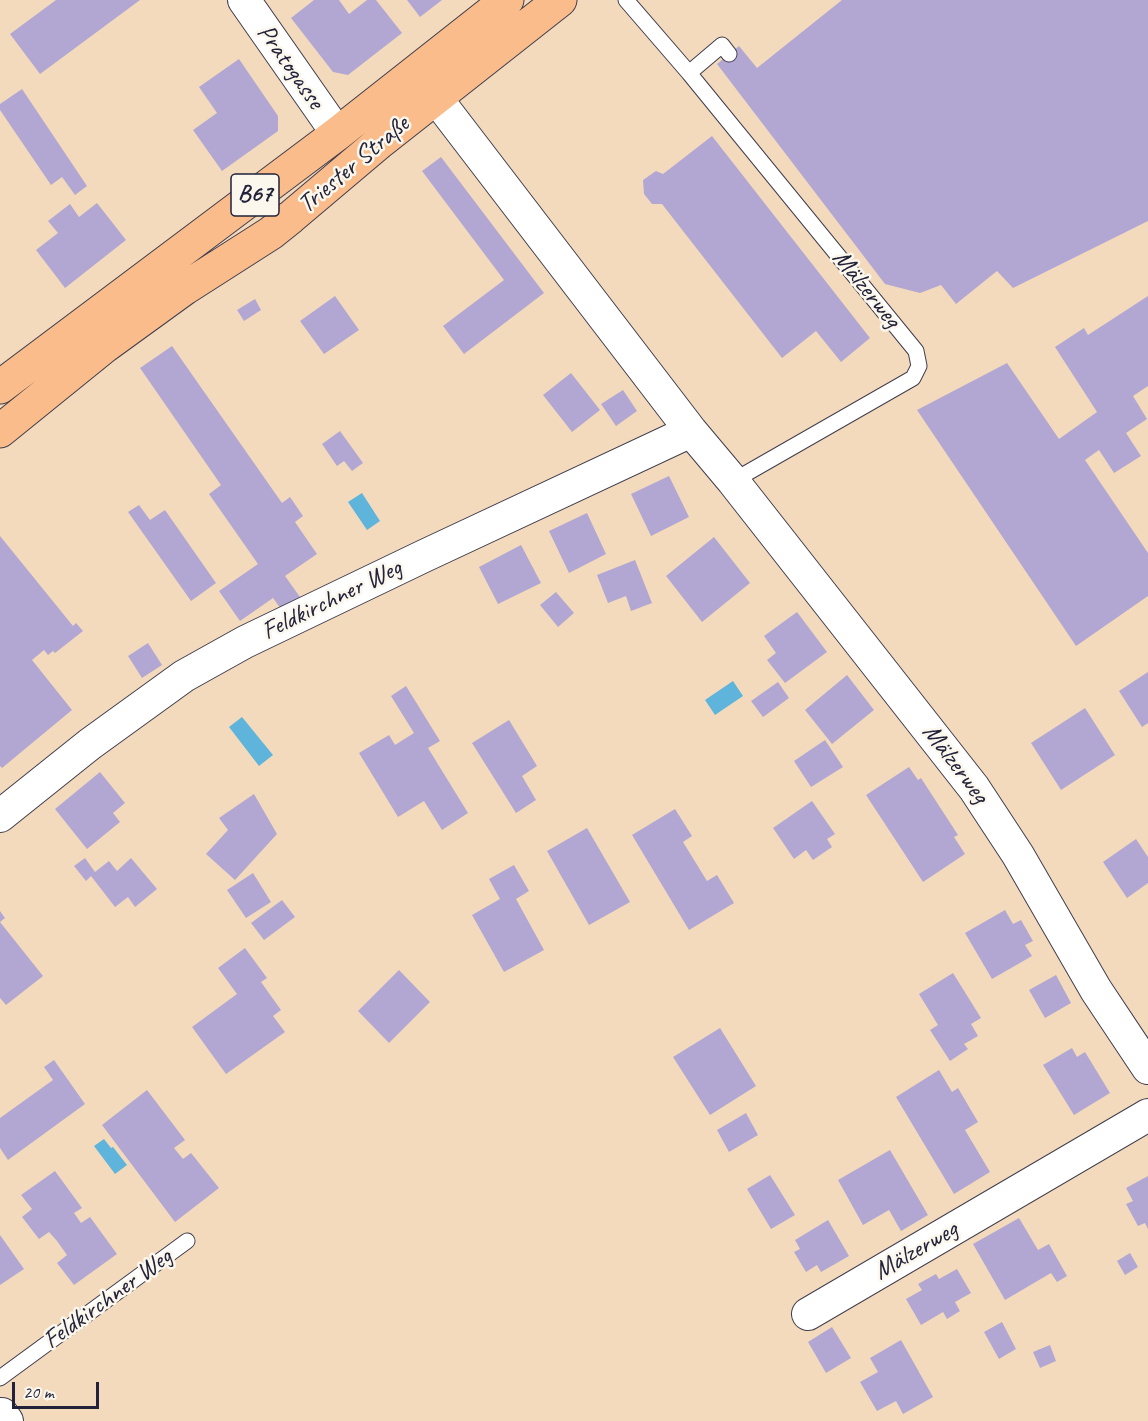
<!DOCTYPE html>
<html>
<head>
<meta charset="utf-8">
<style>
	body { margin:0 }
	#map { position:relative; width:1148px; height:1421px; overflow:hidden; background:#f3dabc; font-family:Caveat,sans-serif }
	canvas { display:block }
	.scale { position:absolute; left:12px; top:1382px; width:87px; height:27px; box-sizing:border-box; border:3px solid #22223b; border-top:0; padding-left:8px; font-size:18px; line-height:21px; white-space:nowrap; color:#22223b; -webkit-text-stroke:4px #fbf7ec; paint-order:stroke }
</style>
</head>
<body>
<div id="map">
<canvas width="1148" height="1421"></canvas>
<div class="scale">20 m</div>
</div>
<script>
const g = document.querySelector('canvas').getContext('2d');
g.lineJoin = 'round';
function fillPath(path, color) {
  g.fillStyle = color;
  g.fill(path, 'evenodd');
}
function toPath(rows) {
  const path = new Path2D();
  for (const r of rows) {
    path.moveTo(r[0], r[1]);
    for (let i = 2; i < r.length; i += 2) path.lineTo(r[i], r[i + 1]);
  }
  return path;
}
function trace(path, color, width, dash) {
  g.strokeStyle = color;
  g.lineWidth = width;
  g.lineCap = dash ? 'butt' : 'round';
  g.setLineDash(dash || []);
  g.stroke(path);
}
function label(font, color, halo, rows, align = 'center') {
  g.font = font + ' Caveat,sans-serif';
  g.lineWidth = 5;
  g.setLineDash([]);
  g.textBaseline = 'middle';
  g.strokeStyle = halo;
  g.fillStyle = color;
  for (const [text, x, y, turn = 0] of rows) {
    g.save();
    g.translate(x, y);
    g.rotate((+turn || 0) * Math.PI / 180);
    g.textAlign = isNaN(turn) ? turn : align;
    if (halo) g.strokeText(text, 0, 0);
    g.fillText(text, 0, 0);
    g.restore();
  }
}
fillPath(toPath([
	[362,493,380,521,367,530,348,502],
	[733,681,743,696,715,715,705,700],
	[242,717,273,755,259,766,229,727],
	[104,1139,111,1148,113,1147,127,1165,115,1174,94,1146]
]), '#5fb4dc');
fillPath(toPath([
	[56,0,140,0,40,74,10,34],
	[314,0,339,0,349,14,367,0,376,0,402,33,348,75,333,72,291,18],
	[407,0,442,0,420,17],
	[842,0,1148,0,1148,221,1013,288,997,271,956,304,941,285,920,293,885,284,717,64,739,46,757,68],
	[239,59,278,116,278,131,222,171,193,130,217,113,199,87],
	[22,89,87,186,75,195,62,177,51,185,0,110,0,104],
	[712,136,870,338,841,362,816,331,782,358,662,204,652,204,644,194,643,180,656,171,663,174],
	[441,157,544,293,464,354,443,326,504,280,422,171],
	[97,203,126,240,65,288,36,250,58,233,48,221,70,204,79,217],
	[335,296,359,330,324,354,300,321],
	[1148,296,1148,386,1133,396,1147,419,1126,433,1141,456,1114,473,1099,450,1085,460,1148,553,1148,596,1076,646,917,410,1007,363,1059,439,1097,412,1055,347,1084,328,1088,335],
	[255,299,261,310,244,321,237,310],
	[172,346,282,503,290,497,303,516,295,522,317,554,285,576,300,597,281,609,273,598,240,621,219,591,258,564,209,494,221,485,140,368],
	[571,373,600,410,572,432,543,395],
	[623,390,637,411,616,426,601,404],
	[340,431,363,463,352,471,344,461,337,466,322,444],
	[669,476,689,517,651,536,631,494],
	[139,505,150,520,165,510,216,583,191,601,128,512],
	[587,513,606,554,569,573,549,531],
	[0,536,73,626,76,623,83,631,55,653,53,651,48,655,44,650,32,660,72,710,2,768,0,766],
	[714,537,750,583,702,622,666,576],
	[521,545,541,583,498,604,479,567],
	[635,560,652,603,631,611,626,596,608,603,597,575],
	[556,592,574,613,558,627,540,605],
	[797,612,827,652,785,683,767,660,776,653,764,636],
	[148,643,162,665,142,678,128,656],
	[1148,672,1148,723,1142,727,1119,691],
	[847,675,874,710,832,744,805,710],
	[778,682,789,698,763,717,751,701],
	[406,686,440,741,428,748,468,813,442,830,424,801,398,817,359,753,389,735,395,745,414,733,391,696],
	[1085,708,1115,755,1061,790,1031,743],
	[509,720,537,766,522,776,536,800,516,813,472,743],
	[825,740,843,767,811,787,794,761],
	[909,767,918,780,921,778,958,835,954,837,965,854,923,882,866,795],
	[100,772,125,803,113,813,120,822,87,849,55,809],
	[254,794,277,834,235,880,206,854,228,830,219,818],
	[812,801,835,834,827,839,832,847,813,860,806,850,794,859,773,828],
	[675,809,692,836,683,842,707,881,717,875,734,903,689,930,632,835],
	[587,828,630,902,589,925,547,851],
	[1136,839,1148,857,1148,883,1127,898,1103,862],
	[85,858,95,872,109,861,117,871,131,858,157,889,135,907,128,897,115,907,91,876,86,881,74,866],
	[514,865,529,891,516,899,544,950,504,972,472,915,500,899,489,879],
	[253,873,271,902,246,918,227,890],
	[282,900,295,917,264,940,251,923],
	[1005,910,1013,924,1021,920,1033,941,1025,945,1032,956,992,979,965,933],
	[0,911,5,918,0,922,43,976,6,1005,0,998],
	[245,948,267,978,261,982,281,1010,273,1016,285,1032,226,1074,192,1027,237,994,218,968],
	[399,970,430,1002,389,1043,358,1011],
	[953,973,981,1018,971,1024,978,1036,964,1044,968,1049,950,1061,930,1030,938,1025,919,994],
	[1056,975,1071,1003,1045,1018,1029,990],
	[720,1028,756,1086,710,1115,673,1057],
	[1072,1048,1077,1057,1085,1052,1110,1093,1074,1115,1043,1065],
	[54,1060,85,1104,8,1160,0,1148,0,1118,53,1080,44,1067],
	[939,1070,952,1092,958,1088,978,1122,965,1130,990,1172,954,1194,896,1097],
	[147,1090,185,1140,174,1148,183,1159,191,1153,219,1188,175,1222,102,1125],
	[746,1113,758,1135,729,1152,717,1130],
	[890,1150,928,1215,901,1231,889,1210,863,1225,838,1180],
	[55,1171,82,1208,74,1213,81,1223,90,1217,117,1254,74,1285,57,1263,67,1255,57,1241,49,1232,39,1239,22,1217,32,1209,21,1195],
	[770,1175,795,1215,771,1229,747,1189],
	[1148,1176,1148,1229,1145,1223,1138,1226,1126,1204,1133,1201,1126,1188],
	[1019,1218,1038,1250,1049,1244,1067,1276,1057,1282,1051,1273,1005,1300,973,1244],
	[828,1220,849,1256,821,1272,817,1265,806,1272,794,1252,800,1249,795,1240],
	[0,1235,24,1269,0,1285],
	[1130,1253,1138,1267,1125,1275,1117,1261],
	[957,1269,971,1293,955,1302,960,1311,947,1319,943,1312,921,1325,906,1299,922,1290,918,1284,936,1274,939,1279],
	[1002,1322,1016,1349,999,1359,984,1332],
	[832,1327,851,1358,826,1373,808,1342],
	[901,1340,933,1397,903,1414,896,1401,877,1411,860,1382,878,1372,870,1358],
	[1050,1345,1056,1361,1040,1368,1033,1352]
]), '#b2a7d2');
const service = toPath([
	[626,0,689,73,916,351,919,366,913,378,733,481],
	[689,73,722,45,729,54],
	[0,1378,187,1241]
]);
const minor = toPath([
	[244,0,330,123,337,134],
	[436,98,691,431,733,481,974,788,1018,855,1096,990,1148,1068],
	[0,816,90,744,184,676,245,642,424,556,691,431],
	[808,1314,1148,1115],
	[2,1414,7,1421]
]);
const primary = toPath([
	[0,387,337,134,507,0],
	[0,431,105,346,185,288,271,233,291,217,381,141,560,0]
]);
trace(service, '#413e4e', 17);
trace(minor, '#413e4e', 34);
trace(primary, '#413e4e', 35);
trace(service, '#fff', 15);
trace(minor, '#fff', 32);
trace(primary, '#f9bc8a', 33);
for (const [x, y, w] of [
	[255,195,48]
]) {
  const box = new Path2D();
  box.roundRect(x - w / 2, y - 21, w, 42, 4.5);
  g.fillStyle = '#fbf7ec';
  g.fill(box);
  trace(box, '#22223b', 1.5);
}
label('bold 24px', '#22223b', null, [
	["B67",255,195]
]);
label('26px', '#22223b', '#fbf7ec', [
	["Pratogasse",290,67,55],
	["Triester Straße",354,165,-40],
	["Mälzerweg",866,289,51],
	["Feldkirchner Weg",332,600,-26],
	["Mälzerweg",955,764,53],
	["Mälzerweg",916,1251,-30],
	["Feldkirchner Weg",108,1299,-36]
]);
</script>
</body>
</html>
